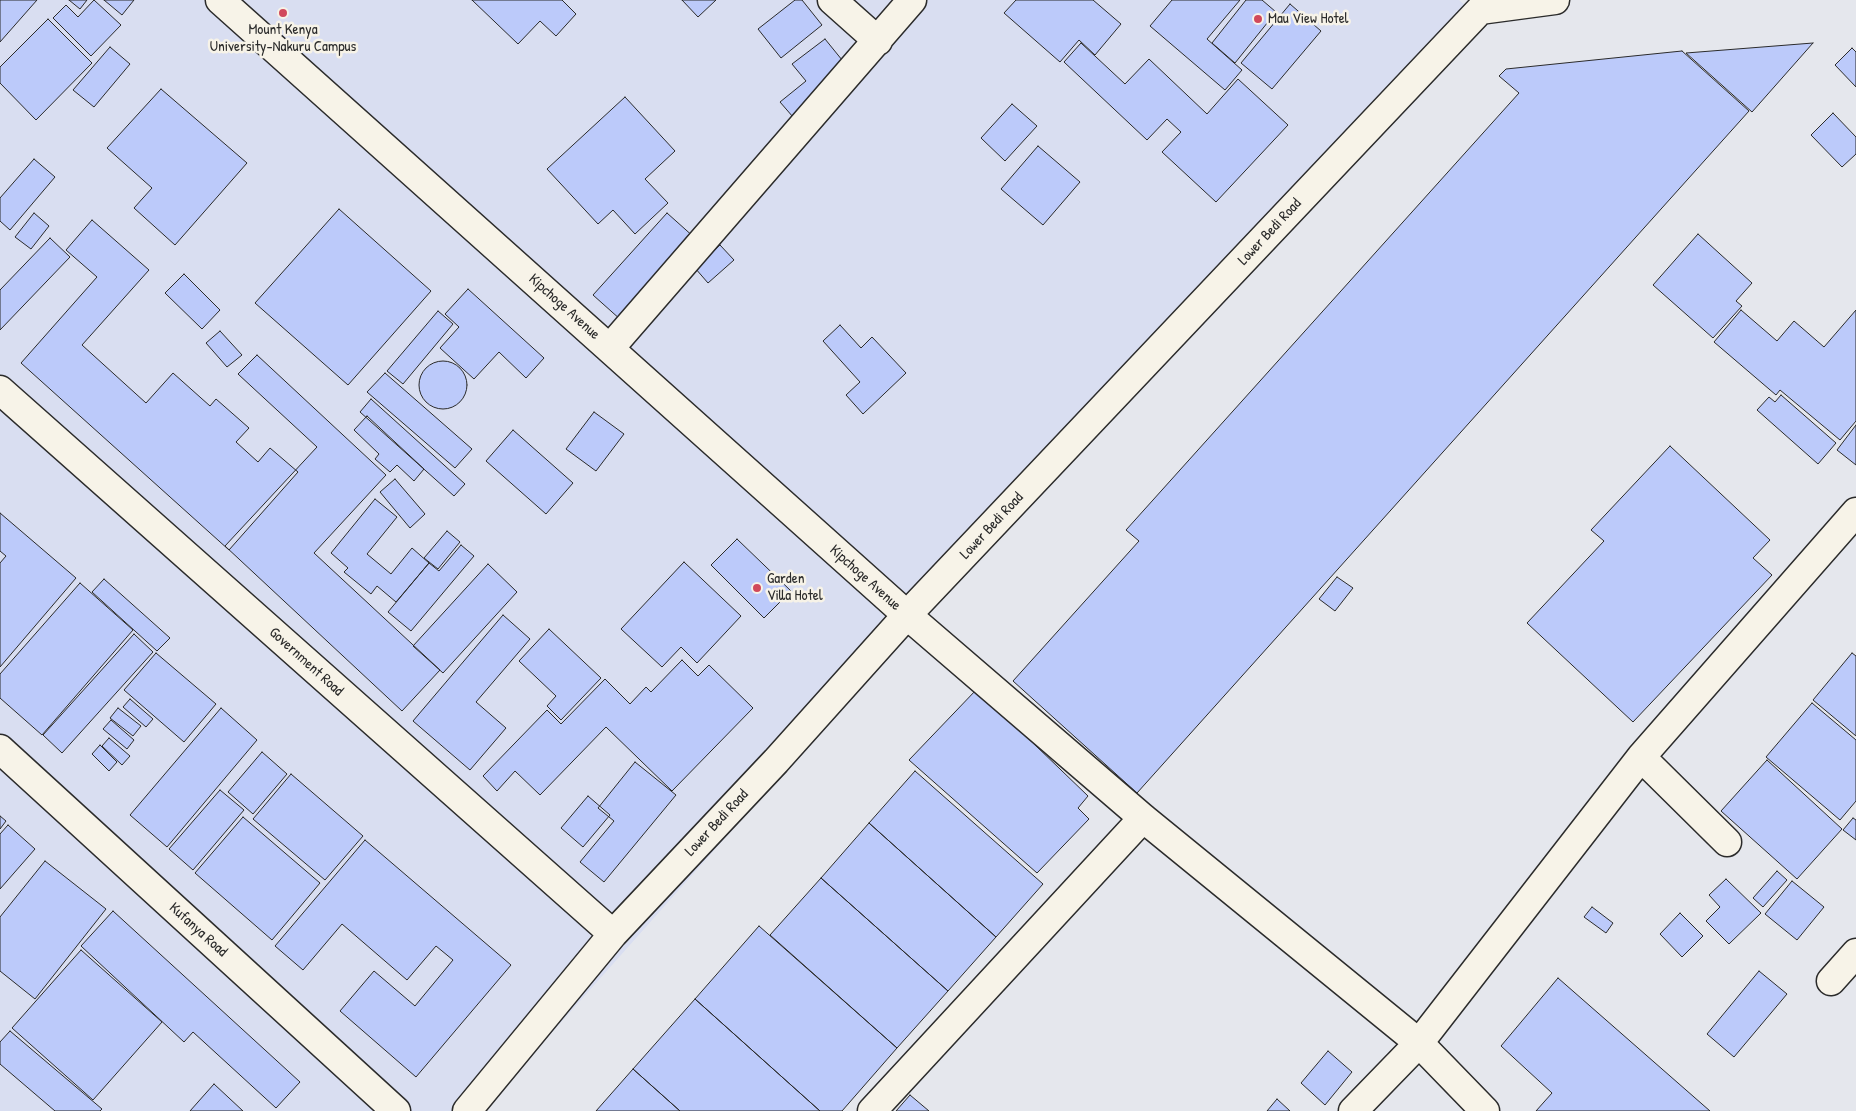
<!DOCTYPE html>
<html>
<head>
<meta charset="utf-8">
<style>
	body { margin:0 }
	canvas { display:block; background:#e5e7ed }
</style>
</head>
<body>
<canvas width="1856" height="1111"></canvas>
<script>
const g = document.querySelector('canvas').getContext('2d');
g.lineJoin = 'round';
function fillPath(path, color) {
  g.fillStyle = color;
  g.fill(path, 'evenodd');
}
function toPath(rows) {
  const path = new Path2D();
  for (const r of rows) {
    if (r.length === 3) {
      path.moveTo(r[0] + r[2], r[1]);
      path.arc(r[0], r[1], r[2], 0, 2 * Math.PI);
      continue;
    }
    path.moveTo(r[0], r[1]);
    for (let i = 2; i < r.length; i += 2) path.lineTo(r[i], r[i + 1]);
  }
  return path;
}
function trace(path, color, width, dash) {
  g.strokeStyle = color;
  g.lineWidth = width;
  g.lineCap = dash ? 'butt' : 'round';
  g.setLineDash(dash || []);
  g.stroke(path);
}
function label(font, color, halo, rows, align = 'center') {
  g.font = font + ' "Patrick Hand",sans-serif';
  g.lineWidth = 5;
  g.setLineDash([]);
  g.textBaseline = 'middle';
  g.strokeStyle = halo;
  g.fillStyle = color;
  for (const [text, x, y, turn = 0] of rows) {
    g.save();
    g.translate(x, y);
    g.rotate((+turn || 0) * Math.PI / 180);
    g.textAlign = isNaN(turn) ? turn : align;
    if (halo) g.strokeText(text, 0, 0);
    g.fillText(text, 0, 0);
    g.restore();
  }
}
fillPath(toPath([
	[0,0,1459,0,1466,6,482,1111,0,1111]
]), '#d9def1');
const building = toPath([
	[0,0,37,0,0,42,0,0],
	[69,0,87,0,80,9,69,0],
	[94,0,121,25,91,56,53,18,66,5,78,17,94,0],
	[104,0,134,0,122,15,104,0],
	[472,0,562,0,576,14,556,36,540,21,518,44,472,0],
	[682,0,716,0,698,17,682,0],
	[795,0,802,0,822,25,781,58,758,29,795,0],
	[1016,0,1093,0,1121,24,1095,55,1079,40,1060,62,1004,13,1016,0],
	[1172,0,1240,0,1207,39,1242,70,1225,90,1150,26,1172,0],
	[1246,0,1262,0,1276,12,1235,63,1212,43,1246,0],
	[1290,4,1321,31,1272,89,1241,63,1290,4],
	[48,19,92,63,36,120,0,83,0,67,48,19],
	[825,39,851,71,793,117,780,102,806,81,792,64,825,39],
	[1081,43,1125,84,1149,59,1207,114,1238,79,1288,125,1216,202,1162,152,1181,132,1167,119,1147,140,1064,62,1081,43],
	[1813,43,1752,112,1686,53,1813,43],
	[110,47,130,64,94,107,73,90,110,47],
	[1852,48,1856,52,1856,87,1835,65,1852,48],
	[1682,51,1749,111,1137,793,1013,681,1139,541,1126,530,1519,93,1499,76,1506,69,1682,51],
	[161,89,247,163,175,245,134,208,152,188,107,148,161,89],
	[625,97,675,151,645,179,668,203,635,234,613,210,598,224,547,169,625,97],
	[1012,104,1037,126,1005,161,981,138,1012,104],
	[1833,113,1856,137,1856,154,1842,167,1811,135,1833,113],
	[1038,146,1080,182,1043,225,1001,189,1038,146],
	[34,159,55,177,10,230,0,221,0,198,34,159],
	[339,209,431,291,348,385,255,303,339,209],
	[34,213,49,226,31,249,15,237,34,213],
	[667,213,695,238,621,320,593,295,667,213],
	[92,220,149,270,82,345,146,403,173,373,210,406,216,399,249,428,236,442,258,462,270,448,298,472,229,550,21,363,97,277,66,250,92,220],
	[1698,234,1752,283,1736,301,1742,306,1713,338,1653,285,1698,234],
	[50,238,70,257,0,330,0,290,50,238],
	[720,245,734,260,708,283,695,268,720,245],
	[184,274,220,310,202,329,165,293,184,274],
	[468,289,544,358,526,378,499,352,474,379,440,348,459,327,445,314,468,289],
	[1741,310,1777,341,1794,321,1824,347,1856,310,1856,421,1840,440,1780,390,1776,395,1714,342,1741,310],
	[438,311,453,324,403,384,387,371,438,311],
	[840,325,861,348,872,337,906,373,863,414,846,395,860,382,823,341,840,325],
	[220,331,242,355,227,367,206,343,220,331],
	[257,355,386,475,314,553,440,670,402,711,225,546,317,447,238,374,257,355],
	[443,385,24],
	[385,373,472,449,455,468,367,392,385,373],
	[1781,395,1836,443,1818,464,1757,410,1769,397,1775,402,1781,395],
	[371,399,465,484,454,496,360,412,371,399],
	[594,412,624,434,596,471,566,449,594,412],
	[367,416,424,469,414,481,397,465,390,472,375,459,379,454,354,430,367,416],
	[1856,425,1856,465,1837,450,1856,425],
	[513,430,573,483,546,514,486,461,513,430],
	[1670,446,1770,540,1753,558,1772,575,1633,722,1527,623,1604,541,1591,530,1670,446],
	[395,479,425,514,410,528,380,492,395,479],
	[375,499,397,517,367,554,391,574,412,548,429,563,396,602,377,586,371,594,344,572,348,568,331,553,375,499],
	[0,513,76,578,0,667,0,563,6,556,0,551,0,513],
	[447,531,460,542,438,569,424,558,447,531],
	[737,539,791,591,764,618,711,565,737,539],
	[461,545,474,556,411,631,388,612,429,563,439,571,461,545],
	[684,562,741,616,697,663,681,647,662,667,621,629,684,562],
	[488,564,517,592,443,673,413,646,488,564],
	[1337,577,1353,588,1335,611,1319,599,1337,577],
	[104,579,170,638,157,651,92,592,104,579],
	[80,583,133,630,42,735,0,698,0,674,80,583],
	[503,615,530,639,476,702,506,728,470,770,413,721,503,615],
	[549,629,601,678,561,720,547,706,556,696,519,661,549,629],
	[134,634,153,652,62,753,43,735,134,634],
	[156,653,216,704,184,742,124,690,156,653],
	[1852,653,1856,656,1856,736,1813,700,1852,653],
	[682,660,698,676,709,665,753,708,672,791,606,727,540,795,515,771,497,791,483,776,547,710,561,724,605,679,630,704,646,687,651,692,682,660],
	[977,689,1088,796,1078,808,1089,819,1037,873,909,760,977,689],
	[130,699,153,719,146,727,123,707,130,699],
	[1812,703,1856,740,1856,801,1840,820,1766,757,1812,703],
	[118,708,141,726,133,736,110,718,118,708],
	[221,708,257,740,167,847,130,815,221,708],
	[111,720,134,740,127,749,103,729,111,720],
	[109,738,130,756,122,765,102,746,109,738],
	[100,745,117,762,109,771,92,754,100,745],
	[262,752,287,774,253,814,228,792,262,752],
	[1767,760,1842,829,1797,879,1721,811,1767,760],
	[635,762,676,795,604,882,580,862,614,821,598,808,635,762],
	[915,771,1043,884,996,937,869,823,915,771],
	[291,774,363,836,325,880,253,819,291,774],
	[220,790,244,810,193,870,169,849,220,790],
	[588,796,610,815,583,847,561,828,588,796],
	[0,816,6,821,0,829,0,816],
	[243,817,320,883,272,940,195,873,243,817],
	[1853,818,1856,820,1856,840,1843,830,1853,818],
	[869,823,996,937,948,991,821,878,869,823],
	[8,825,35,849,0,889,0,834,8,825],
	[365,840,511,965,416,1077,340,1011,374,971,415,1006,453,960,436,946,407,980,342,924,303,970,275,946,365,840],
	[45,861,106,909,35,999,0,971,0,917,45,861],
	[1777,871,1787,880,1763,907,1753,898,1777,871],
	[821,878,948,991,897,1048,770,935,821,878],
	[1726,879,1761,913,1729,944,1706,921,1720,907,1709,895,1726,879],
	[1792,881,1824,907,1797,940,1765,914,1792,881],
	[1592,907,1613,923,1606,933,1584,917,1592,907],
	[113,911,300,1082,276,1108,193,1032,184,1042,81,946,113,911],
	[1680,913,1703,936,1682,957,1660,934,1680,913],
	[759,926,897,1048,842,1111,820,1111,695,999,759,926],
	[81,950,162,1022,93,1100,12,1028,81,950],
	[1759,971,1787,994,1734,1057,1707,1034,1759,971],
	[1558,978,1710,1111,1536,1111,1552,1093,1501,1046,1558,978],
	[695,999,820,1111,680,1111,633,1069,695,999],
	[10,1031,102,1109,100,1111,55,1111,0,1064,0,1042,10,1031],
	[1328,1051,1352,1072,1325,1105,1301,1083,1328,1051],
	[633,1069,680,1111,596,1111,633,1069],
	[214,1084,243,1111,190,1111,214,1084],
	[910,1095,929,1111,896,1111,910,1095],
	[1277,1099,1290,1111,1267,1111,1277,1099]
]);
fillPath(building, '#bccafa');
trace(building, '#2b2b2b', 1);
const minor = toPath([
	[220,0,907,615,1143,818,1419,1043,1485,1111],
	[832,0,878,41],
	[610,348,912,0],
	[0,390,613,934],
	[0,749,396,1111],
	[1727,842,1641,757,1856,512],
	[1831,981,1856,953],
	[467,1111,613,934,776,761,907,615,1480,10,1555,0],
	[872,1111,1143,818],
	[1353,1111,1419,1043,1641,757]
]);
trace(minor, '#2b2b2b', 31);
trace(minor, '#f7f3e8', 28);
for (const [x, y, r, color] of [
	[283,13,5,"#d1495b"],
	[1258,19,5,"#d1495b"],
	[757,588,5,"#d1495b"]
]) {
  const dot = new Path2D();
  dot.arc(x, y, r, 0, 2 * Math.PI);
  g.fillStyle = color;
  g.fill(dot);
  trace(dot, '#f7f3e8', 2);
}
label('15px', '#2b2b2b', '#f7f3e8', [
	["Mau View Hotel",1268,19],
	["Mount Kenya",283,30,"center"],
	["University-Nakuru Campus",283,47,"center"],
	["Garden",767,579],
	["Villa Hotel",767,596]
], 'left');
label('15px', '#2b2b2b', '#f7f3e8', [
	["Lower Bedi Road",1270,232,-47],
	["Kipchoge Avenue",564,307,42],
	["Lower Bedi Road",992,526,-47],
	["Kipchoge Avenue",865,578,42],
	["Government Road",306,662,42],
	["Lower Bedi Road",717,823,-47],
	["Kufanya Road",198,930,42]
]);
</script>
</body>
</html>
